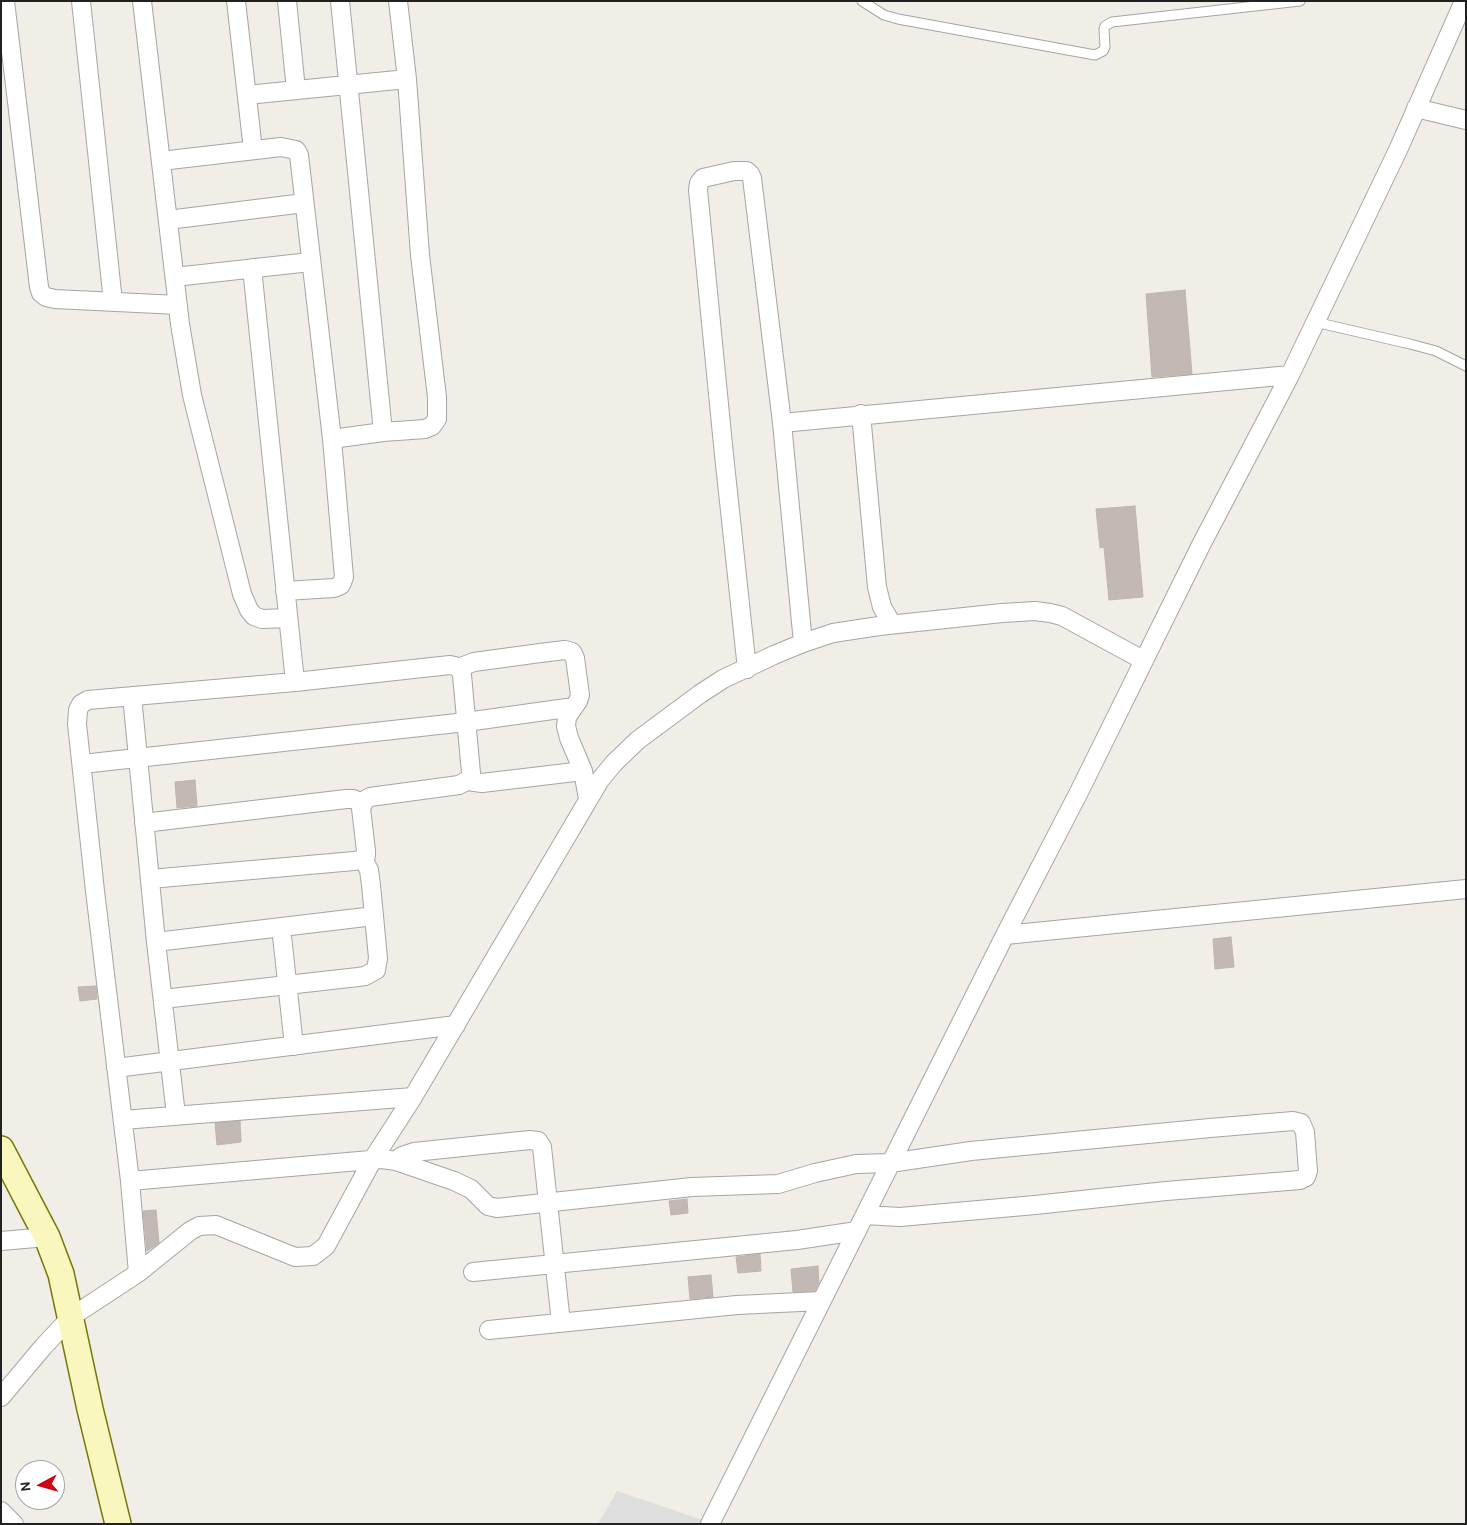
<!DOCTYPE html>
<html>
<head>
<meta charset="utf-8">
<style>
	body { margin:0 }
	#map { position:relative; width:1467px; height:1525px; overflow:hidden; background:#f1ede7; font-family:Karla,sans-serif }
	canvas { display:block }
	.frame { position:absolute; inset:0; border:2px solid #212121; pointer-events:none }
	.north { position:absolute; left:15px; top:1460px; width:50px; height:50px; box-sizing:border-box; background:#fff; border:1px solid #a6a6a6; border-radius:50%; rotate:264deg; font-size:14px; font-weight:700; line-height:20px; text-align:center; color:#212121 }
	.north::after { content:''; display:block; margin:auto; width:18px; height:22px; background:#cd0413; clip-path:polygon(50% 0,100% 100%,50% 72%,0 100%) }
</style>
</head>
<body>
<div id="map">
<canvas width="1467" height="1525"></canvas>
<div class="frame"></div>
<div class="north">N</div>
</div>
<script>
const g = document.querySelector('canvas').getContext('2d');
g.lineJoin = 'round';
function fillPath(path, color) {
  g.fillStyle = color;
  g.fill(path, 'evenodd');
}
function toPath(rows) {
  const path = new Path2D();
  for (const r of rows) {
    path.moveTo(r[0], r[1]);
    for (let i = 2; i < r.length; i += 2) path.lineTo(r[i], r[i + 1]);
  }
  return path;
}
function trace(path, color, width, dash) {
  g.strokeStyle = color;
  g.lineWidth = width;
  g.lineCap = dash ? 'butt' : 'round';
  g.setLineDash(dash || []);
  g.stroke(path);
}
fillPath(toPath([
	[617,1491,714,1524,598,1524]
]), '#dfdede');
const building = toPath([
	[1185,290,1192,374,1152,377,1146,294,1185,290],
	[1135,506,1143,597,1109,600,1104,547,1100,548,1096,509,1135,506],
	[195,780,197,806,177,808,175,782,195,780],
	[1231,937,1234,967,1215,969,1213,939,1231,937],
	[96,986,97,999,80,1001,78,987,96,986],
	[240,1121,241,1142,217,1145,215,1123,240,1121],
	[687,1199,688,1213,671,1215,669,1201,687,1199],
	[156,1210,159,1243,147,1251,143,1211,156,1210],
	[760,1254,761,1271,738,1273,736,1257,760,1254],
	[818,1266,819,1282,815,1291,793,1292,791,1269,818,1266],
	[711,1275,713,1297,690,1299,688,1277,711,1275]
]);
fillPath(building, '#c2b9b4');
trace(building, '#c2b3aa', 1);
const lane = toPath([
	[862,1,884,15,898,19,1095,55,1103,51,1105,47,1104,29,1105,26,1112,22,1300,1],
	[1315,322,1410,344,1436,351,1466,366]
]);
const street = toPath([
	[5,1,39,287,41,293,46,297,55,299,178,305],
	[81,1,113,302],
	[142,1,180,324,192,395,242,594,249,610,254,616,262,619,288,618],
	[236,1,253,150],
	[287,1,296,90],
	[340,1,383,432],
	[247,95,407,79],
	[1416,108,1466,120],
	[161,161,281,147,296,150,299,155,332,439,344,577,341,585,334,588,285,591],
	[168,220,304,203],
	[252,268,295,682],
	[175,277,310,262],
	[861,414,877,587,882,607,892,624],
	[782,423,1290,375],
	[332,439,383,432,425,429,432,426,437,419,437,397,420,255,407,79,398,1],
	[458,668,474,662,540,653,565,650,572,652,575,658,580,695,578,701,567,717,566,726,569,738,583,771,588,799],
	[747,669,724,455,698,190,699,183,703,178,734,171,747,171,750,174,752,178,782,423,803,643],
	[132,696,156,942,176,1115],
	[82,764,466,722,574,707],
	[468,781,482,783,583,771],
	[144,823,346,799,353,799,362,803],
	[281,927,294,1046],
	[1005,935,1466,889],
	[156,942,374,916],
	[163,999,358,977,365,976,376,970,378,958,371,885,369,870,363,859],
	[116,1068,456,1025],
	[123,1120,413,1097],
	[396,1161,402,1156,414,1152,530,1140,538,1141,542,1147,561,1323],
	[130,1181,382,1159,396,1161,454,1181,471,1189,488,1206,497,1208,692,1187,778,1184,815,1173,856,1164,890,1163,971,1151,1210,1128,1293,1121,1301,1123,1305,1132,1308,1171,1306,1177,1300,1180,1166,1191,1035,1205,900,1217,865,1215],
	[1,1241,47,1237],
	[473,1272,797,1240,857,1231],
	[138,1273,130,1181,95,891,77,724,78,710,81,704,88,700,295,682,450,665,455,666,460,670,462,675,471,773,470,779,459,785,370,797,365,800,361,808,366,851,366,856,363,859,354,861,150,879],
	[489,1330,737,1305,821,1301],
	[1,1397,43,1347,71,1317,138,1273,190,1231,199,1226,216,1225,295,1257,313,1256,326,1246,373,1159,413,1097,600,780,614,763,638,740,700,694,723,679,774,655,803,643,833,633,879,626,1002,613,1035,611,1050,613,1062,616,1143,660],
	[1,1511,14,1524],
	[710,1524,1005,935,1079,792,1201,545,1290,375,1398,150,1464,1]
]);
const secondary = toPath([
	[1,1149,47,1237,61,1274,90,1409,118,1524]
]);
trace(lane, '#a5a5a5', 11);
trace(street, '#a5a5a5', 20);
trace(secondary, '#747807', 28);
trace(lane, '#fff', 9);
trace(street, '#fff', 18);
trace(secondary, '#f9f7be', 25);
</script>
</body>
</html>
